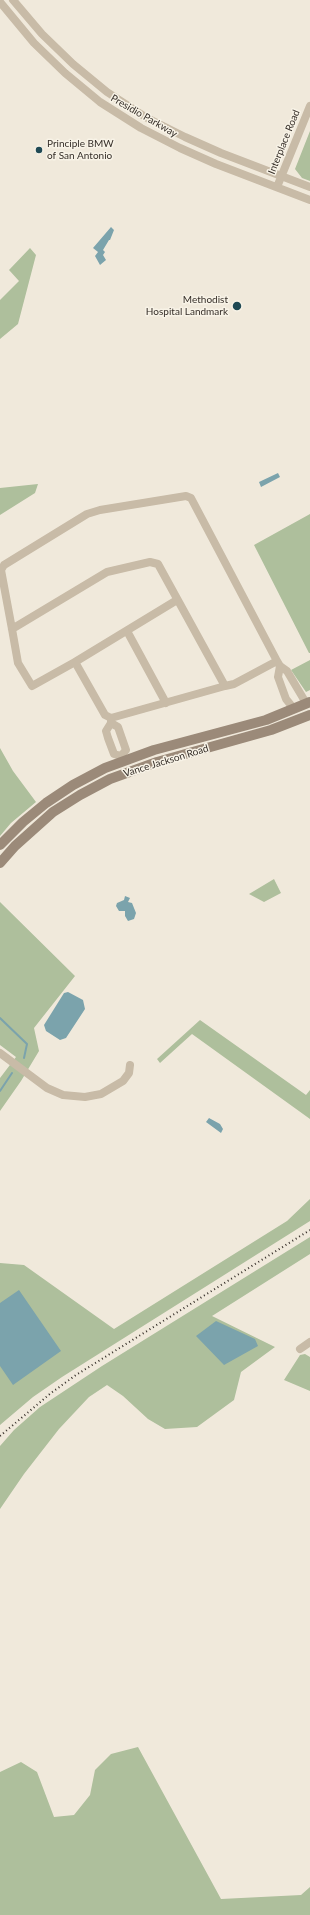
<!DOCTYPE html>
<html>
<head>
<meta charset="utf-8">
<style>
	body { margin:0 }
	canvas { display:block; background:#f0e9db }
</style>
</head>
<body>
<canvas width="310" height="1915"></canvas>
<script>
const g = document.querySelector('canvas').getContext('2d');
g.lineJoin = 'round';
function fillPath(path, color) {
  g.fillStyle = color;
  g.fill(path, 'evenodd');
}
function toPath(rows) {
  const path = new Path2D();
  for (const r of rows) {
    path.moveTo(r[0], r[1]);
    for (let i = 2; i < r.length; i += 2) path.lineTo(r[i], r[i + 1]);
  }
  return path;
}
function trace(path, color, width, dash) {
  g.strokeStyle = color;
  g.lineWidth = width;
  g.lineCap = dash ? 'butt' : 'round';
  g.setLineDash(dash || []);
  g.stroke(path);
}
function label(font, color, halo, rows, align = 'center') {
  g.font = font + ' Lato,sans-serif';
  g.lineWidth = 3;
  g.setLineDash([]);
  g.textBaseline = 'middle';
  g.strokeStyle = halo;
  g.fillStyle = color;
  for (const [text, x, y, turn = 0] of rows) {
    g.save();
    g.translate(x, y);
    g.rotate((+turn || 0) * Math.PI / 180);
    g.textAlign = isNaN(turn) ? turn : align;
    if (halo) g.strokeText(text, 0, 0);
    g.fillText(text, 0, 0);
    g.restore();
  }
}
fillPath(toPath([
	[310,131,310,181,302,178,295,169],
	[30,248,36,255,18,324,0,339,0,300,19,281,9,270],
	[38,484,35,493,0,515,0,488],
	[310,514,310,653,309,653,254,545],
	[310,660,310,690,306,692,291,670],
	[0,748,13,771,36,802,11,823,0,836],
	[274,879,281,893,264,902,249,894],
	[0,902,75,976,34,1028,39,1051,21,1081,0,1111,0,1078,16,1057,0,1045],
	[200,1020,306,1095,310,1090,310,1119,192,1034,160,1063,157,1059],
	[310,1199,310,1221,62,1377,33,1397,0,1425,0,1263,24,1265,114,1329,287,1221],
	[310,1237,310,1254,212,1316,275,1347,241,1372,234,1400,197,1427,165,1429,148,1419,123,1396,107,1385,89,1397,59,1429,24,1474,0,1509,0,1446,14,1430,40,1407,102,1366],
	[305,1354,310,1357,310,1391,284,1380,300,1355],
	[138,1747,221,1899,301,1895,310,1887,310,1915,0,1915,0,1772,21,1762,37,1772,54,1817,74,1815,90,1795,95,1770,111,1754]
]), '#aebf9c');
fillPath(toPath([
	[111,227,114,230,110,240,109,240,103,250,105,252,103,255,106,260,100,265,95,256,98,252,93,248],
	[278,473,280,477,261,487,259,482],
	[125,896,130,898,128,902,132,903,136,913,134,919,128,921,125,916,125,911,119,911,116,906,117,903,124,900],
	[68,992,83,1000,85,1009,66,1038,60,1040,46,1031,44,1025,64,993],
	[209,1118,220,1124,223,1129,221,1133,206,1122],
	[19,1290,61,1351,13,1385,0,1366,0,1303],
	[216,1321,255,1339,258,1346,224,1365,196,1336]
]), '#7ba3ac');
trace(toPath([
	[0,1018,27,1044,24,1058],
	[0,1091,12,1073]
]), '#7ba3ac', 2);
trace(toPath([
	[13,0,42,34,73,64,107,92,147,118,185,137,221,153,310,187],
	[0,2,34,43,65,73,100,102,141,128,180,148,216,164,310,200],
	[277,187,310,106],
	[12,629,107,572,150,562,158,564,225,686,234,684,277,661,191,498,186,496,100,510,87,514,4,565,1,570,12,629,18,663,32,686,75,662,105,715,111,718,111,723,118,727,126,750,121,756],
	[127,631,166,703],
	[277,661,280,666,287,671,306,703],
	[75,662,177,600],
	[280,666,278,677,286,699,294,709],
	[111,718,225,686],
	[111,723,106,731,108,738,114,754,121,756,122,760],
	[0,1053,47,1088,63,1095,85,1097,101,1094,123,1081,129,1073,130,1065],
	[300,1349,310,1342]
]), '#c8bba7', 8);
trace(toPath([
	[0,845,23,822,46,803,73,785,105,768,154,750,266,720,310,702],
	[0,863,15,846,53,812,80,795,110,779,157,762,271,730,310,715]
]), '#9b8a79', 10);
trace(toPath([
	[0,1436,51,1393,76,1375,310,1230]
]), '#352e28', 2, [1, 3]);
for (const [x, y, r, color] of [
	[39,150,4,"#1f4954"],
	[237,306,5,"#1f4954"]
]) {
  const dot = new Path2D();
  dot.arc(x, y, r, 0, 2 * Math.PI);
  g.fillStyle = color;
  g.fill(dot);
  trace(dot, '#f8f3e7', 1.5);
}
label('10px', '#352e28', '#f8f3e7', [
	["Presidio Parkway",144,116,30],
	["Interplace Road",284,142,-68],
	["Vance Jackson Road",166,761,-17]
]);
label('10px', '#352e28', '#f8f3e7', [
	["Principle BMW",47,144],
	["of San Antonio",47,156],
	["Methodist",228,300,"right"],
	["Hospital Landmark",228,312,"right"]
], 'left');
</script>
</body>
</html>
